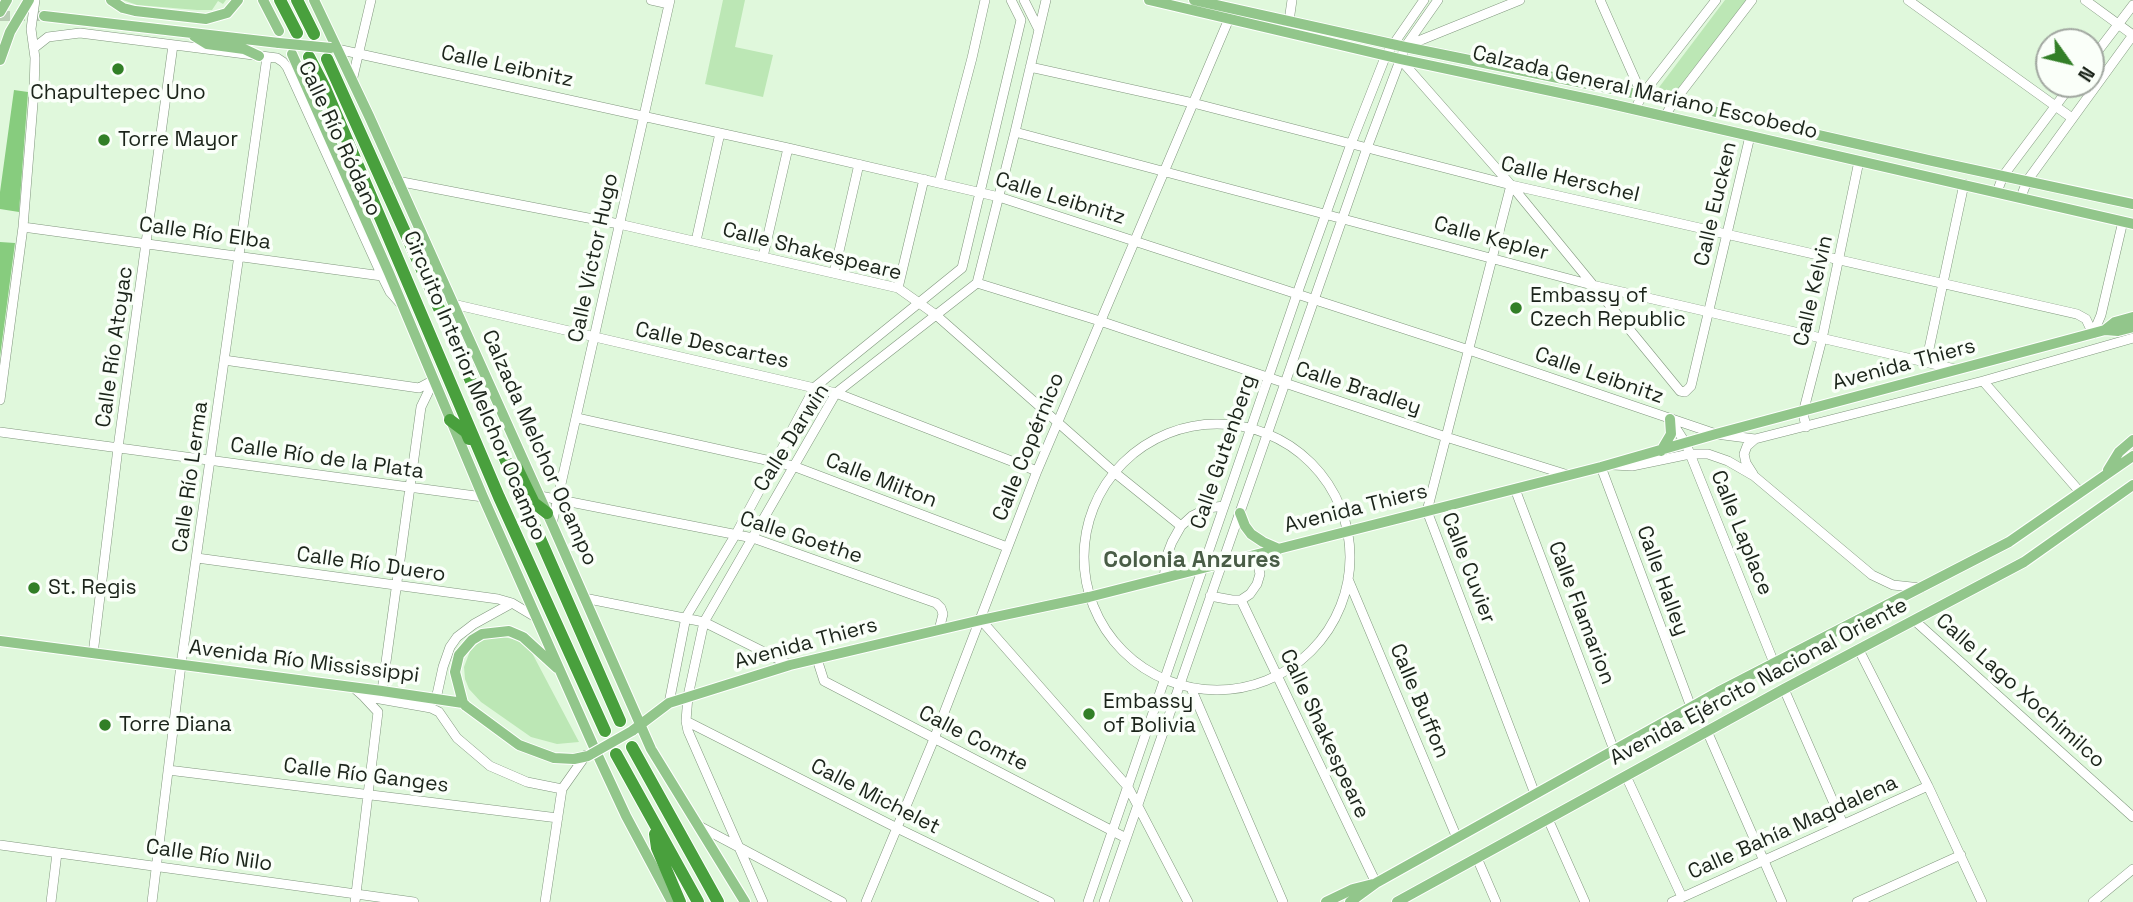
<!DOCTYPE html>
<html>
<head>
<meta charset="utf-8">
<style>
	body { margin:0 }
	#map { position:relative; width:2133px; height:902px; overflow:hidden; background:#e0f8dc; font-family:"Space Grotesk",sans-serif }
	canvas { display:block }
	.north { position:absolute; left:2035px; top:28px; width:70px; height:70px; box-sizing:border-box; background:#fafff9; border:2px solid #a1a7a0; border-radius:50%; rotate:124deg; font-size:19px; font-weight:700; line-height:28px; text-align:center; color:#1b241a }
	.north::after { content:''; display:block; margin:auto; width:24px; height:32px; background:#327f27; clip-path:polygon(50% 0,100% 100%,50% 72%,0 100%) }
</style>
</head>
<body>
<div id="map">
<canvas width="2133" height="902"></canvas>
<div class="north">N</div>
</div>
<script>
const g = document.querySelector('canvas').getContext('2d');
g.lineJoin = 'round';
function fillPath(path, color) {
  g.fillStyle = color;
  g.fill(path, 'evenodd');
}
function toPath(rows) {
  const path = new Path2D();
  for (const r of rows) {
    if (r.length === 3) {
      path.moveTo(r[0] + r[2], r[1]);
      path.arc(r[0], r[1], r[2], 0, 2 * Math.PI);
      continue;
    }
    path.moveTo(r[0], r[1]);
    for (let i = 2; i < r.length; i += 2) path.lineTo(r[i], r[i + 1]);
  }
  return path;
}
function trace(path, color, width, dash) {
  g.strokeStyle = color;
  g.lineWidth = width;
  g.lineCap = dash ? 'butt' : 'round';
  g.setLineDash(dash || []);
  g.stroke(path);
}
function label(font, color, halo, rows, align = 'center') {
  g.font = font + ' "Space Grotesk",sans-serif';
  g.lineWidth = 7;
  g.setLineDash([]);
  g.textBaseline = 'middle';
  g.strokeStyle = halo;
  g.fillStyle = color;
  for (const [text, x, y, turn = 0] of rows) {
    g.save();
    g.translate(x, y);
    g.rotate((+turn || 0) * Math.PI / 180);
    g.textAlign = isNaN(turn) ? turn : align;
    if (halo) g.strokeText(text, 0, 0);
    g.fillText(text, 0, 0);
    g.restore();
  }
}
fillPath(toPath([
	[123,0,226,0,223,4,218,1,212,10,197,10,137,5],
	[723,0,745,0,735,47,773,55,763,97,705,84],
	[1725,0,1746,0,1673,95,1657,90],
	[495,635,517,640,531,651,579,742,557,744,531,737,481,702,469,689,465,679,464,667,470,651,481,640]
]), '#bce7b5');
fillPath(toPath([
	[14,90,28,92,19,212,0,209,0,192],
	[0,242,15,243,0,357]
]), '#87cc7e');
trace(toPath([
	[0,16,44,16]
]), '#b9ceb5', 10, [10, 5]);
const minor = toPath([
	[651,0,669,4],
	[1024,0,1039,30],
	[1600,0,1642,95],
	[1908,0,2072,118],
	[2085,0,2133,35],
	[1289,21,1292,0],
	[1406,46,1520,0],
	[34,48,48,37,80,33,277,58,283,62,287,67,382,276,390,292,399,302],
	[337,49,788,148,999,197,1469,350,1716,434,1755,439,1983,381,2133,338],
	[1400,59,1511,185,1680,391,1685,392,1691,386,1750,136],
	[2091,60,2133,5],
	[1030,67,1193,103,1511,185,2077,314,2086,319,2093,334],
	[352,81,371,0],
	[1635,110,1642,95,1716,0],
	[1665,116,1673,103,1752,0],
	[1015,132,1592,285,1955,369],
	[397,181,619,224,898,288,936,315,1114,472,1181,526],
	[939,183,972,58,985,0],
	[1511,185,1427,511,1535,794],
	[1997,192,2003,176,2072,84],
	[2021,197,2027,181,2133,35],
	[23,227,382,276],
	[696,241,720,133],
	[763,257,788,148],
	[834,273,859,164],
	[977,283,1100,321,1446,437,1568,475],
	[898,288,924,179],
	[453,304,836,393,1037,471],
	[2093,334,2101,315,2123,221],
	[224,360,419,388,434,380],
	[1926,363,1964,184],
	[1983,381,2080,492],
	[0,400,23,227,34,91,35,58,31,29,35,0],
	[577,418,793,466,1007,547],
	[1670,419,1686,444,1774,663],
	[1217,557,133],
	[1806,427,1803,413,1822,339,1859,161],
	[0,432,483,497],
	[1613,465,1632,466,1690,454,1708,454,1728,461,1754,476,1872,575,1893,585,1921,588],
	[1601,467,1691,707],
	[1753,474,1746,463,1744,454,1747,446,1755,439],
	[1515,489,1614,750],
	[540,496,753,538,936,603,941,608,943,614,939,630],
	[552,524,670,0],
	[197,558,498,599,512,603,537,618],
	[1164,578,1167,555,1172,542,1181,526,1192,516,1208,508,1224,506],
	[1348,579,1457,838],
	[1210,596,1232,600,1241,600,1250,594,1257,584,1260,574,1256,555],
	[584,598,704,622,790,665],
	[1241,600,1376,883],
	[981,620,1128,787,1188,902],
	[1914,620,2133,817],
	[1859,650,1928,786,1982,902],
	[93,654,118,448,173,45],
	[817,659,824,681,1126,838],
	[353,687,363,696,431,708,439,712,457,738,490,766,527,782,562,789],
	[1191,688,1283,902],
	[1784,689,1843,824],
	[382,691,421,407,434,380],
	[436,699,443,667,450,647,457,637,474,624,512,603],
	[669,703,686,617,736,534,815,387,962,268,1021,20,1011,0],
	[686,721,897,828,1050,902],
	[1707,731,1782,902],
	[168,770,558,818],
	[1626,776,1682,897],
	[1548,819,1585,902],
	[699,826,842,902],
	[0,845,414,902],
	[1477,858,1496,902],
	[51,902,57,853],
	[152,902,181,665,267,57],
	[355,902,378,712,364,697],
	[545,902,562,789,586,755],
	[763,902,688,731,686,721,688,696,704,622,836,393,977,283,1015,132,1046,0],
	[866,902,934,739,1037,471,1231,14],
	[1088,902,1297,294,1351,144,1386,55,1424,0],
	[1104,902,1367,148,1405,47,1438,0],
	[1672,902,1928,786],
	[1857,902,1961,855],
	[2093,902,2133,869]
]);
const major = toPath([
	[111,0,123,8,135,11,206,19,227,13,238,0],
	[263,0,279,31],
	[314,0,369,116,552,524,651,749,745,902],
	[1149,0,1400,59,1598,101,2133,224],
	[1194,0,1405,47,1642,95,1928,160,2133,204],
	[0,12,7,0],
	[44,16,279,43],
	[194,36,207,44,244,49,259,56],
	[292,54,389,273,483,497,593,745,626,816,672,902],
	[0,60,10,32,29,0],
	[2105,330,2115,322,2133,317],
	[1661,451,1671,434,1670,419],
	[2108,470,2119,452,2133,440],
	[1240,513,1245,526,1251,534,1263,542,1279,549],
	[0,641,382,691,463,703,466,706],
	[463,703,455,672,459,655,472,640,482,634,509,631,523,637,557,668],
	[632,731,669,703,790,665,981,620,1089,597,1601,467,1716,434,2105,330,2118,331,2133,327],
	[1326,902,1353,889,1373,884],
	[1350,902,1376,883,1718,692,2009,542,2133,456],
	[1397,902,1784,689,2024,562,2133,485]
]);
const highway = toPath([
	[280,0,297,33],
	[297,0,314,34],
	[309,57,325,88,499,497,605,731],
	[327,59,431,290,620,721],
	[450,420,466,432,469,439],
	[517,468,534,503,547,513],
	[632,747,718,902],
	[616,754,698,902],
	[655,834,657,848,680,902]
]);
trace(minor, '#81977e', 10);
trace(major, '#fff', 12);
trace(highway, '#fff', 14);
trace(minor, '#fff', 9);
trace(major, '#92c68b', 10);
trace(highway, '#49a03d', 12);
const majorBridge = toPath([
	[279,43,331,48],
	[466,706,519,745,554,758,574,759,588,756,632,731]
]);
trace(majorBridge, '#fff', 12, []);
trace(majorBridge, '#92c68b', 10);
for (const [x, y, r, color] of [
	[118,69,7,"#327f27"],
	[104,140,7,"#327f27"],
	[1516,308,7,"#327f27"],
	[34,588,7,"#327f27"],
	[1089,714,7,"#327f27"],
	[105,725,7,"#327f27"]
]) {
  const dot = new Path2D();
  dot.arc(x, y, r, 0, 2 * Math.PI);
  g.fillStyle = color;
  g.fill(dot);
  trace(dot, '#fafff9', 2.5);
}
label('21px', '#1b241a', '#fafff9', [
	["Calle Leibnitz",507,67,12],
	["Calzada General Mariano Escobedo",1645,93,13],
	["Calle Río Ródano",339,139,65],
	["Calle Herschel",1570,180,13],
	["Calle Leibnitz",1060,199,17],
	["Calle Eucken",1716,204,-77],
	["Calle Río Elba",205,234,8],
	["Calle Kepler",1491,239,15],
	["Calle Shakespeare",812,252,14],
	["Calle Víctor Hugo",594,258,-78],
	["Calle Kelvin",1814,291,-77],
	["Calle Descartes",712,346,12],
	["Calle Río Atoyac",115,347,-82],
	["Avenida Thiers",1904,365,-15],
	["Calle Leibnitz",1599,376,19],
	["Circuito Interior Melchor Ocampo",474,386,67],
	["Calle Bradley",1358,389,18],
	["Calle Darwin",792,438,-58],
	["Calle Copérnico",1029,447,-68],
	["Calzada Melchor Ocampo",539,448,66],
	["Calle Gutenberg",1224,452,-71],
	["Calle Río de la Plata",327,459,8],
	["Calle Río Lerma",191,477,-82],
	["Calle Milton",881,481,21],
	["Avenida Thiers",1356,509,-14],
	["Calle Laplace",1741,533,68],
	["Calle Goethe",801,538,18],
	["Calle Río Duero",371,565,8],
	["Calle Cuvier",1468,568,69],
	["Calle Halley",1662,581,70],
	["Calle Flamarion",1581,613,69],
	["Avenida Thiers",806,644,-15],
	["Avenida Río Mississippi",304,662,7],
	["Avenida Ejército Nacional Oriente",1759,682,-28],
	["Calle Lago Xochimilco",2020,691,42],
	["Calle Buffon",1419,701,67],
	["Calle Shakespeare",1324,734,65],
	["Calle Comte",973,739,27],
	["Calle Río Ganges",366,776,7],
	["Calle Michelet",875,797,27],
	["Calle Bahía Magdalena",1793,828,-24],
	["Calle Río Nilo",209,856,8]
]);
label('21px', '#1b241a', '#fafff9', [
	["Chapultepec Uno",118,93,"center"],
	["Torre Mayor",118,140],
	["Embassy of",1530,296],
	["Czech Republic",1530,320],
	["St. Regis",48,588],
	["Embassy",1103,702],
	["of Bolivia",1103,726],
	["Torre Diana",119,725]
], 'left');
label('bold 23px', '#495d46', '#fafff9', [
	["Colonia Anzures",1192,561]
]);
</script>
</body>
</html>
